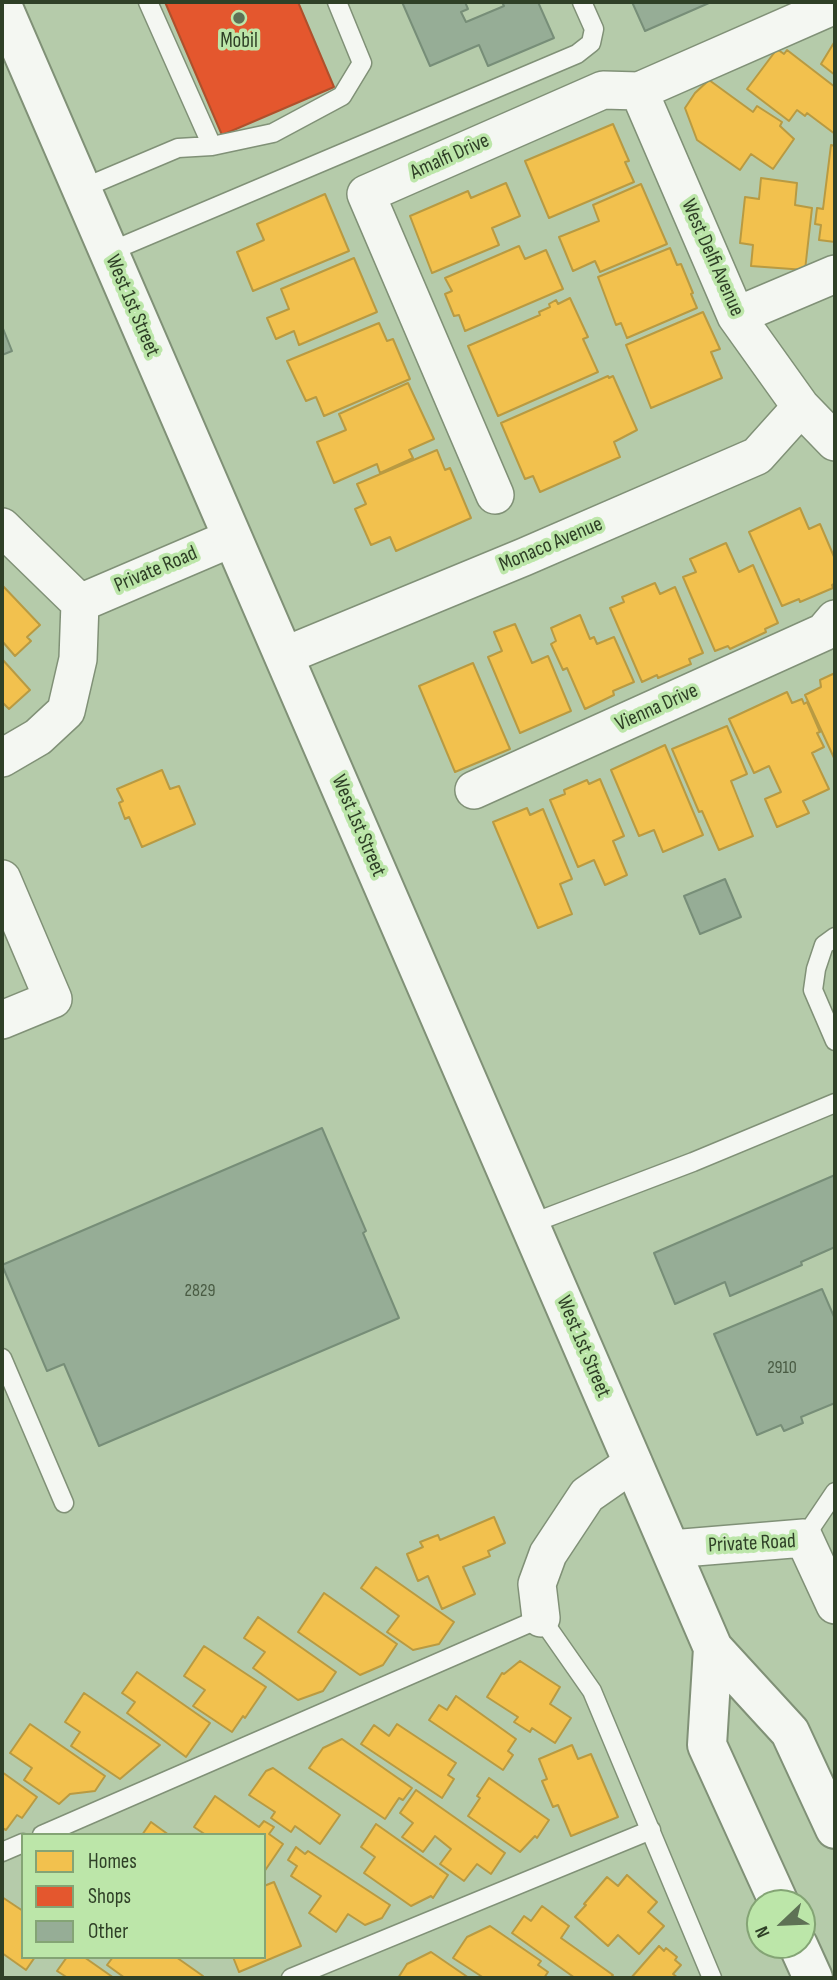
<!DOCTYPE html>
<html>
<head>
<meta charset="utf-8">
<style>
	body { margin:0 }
	#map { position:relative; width:837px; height:1980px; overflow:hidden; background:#b5cbaa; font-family:"Sofia Sans Condensed",sans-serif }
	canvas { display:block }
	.frame { position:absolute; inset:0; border:4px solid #2f4027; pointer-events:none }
	.legend { position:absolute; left:21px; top:1833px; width:245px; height:126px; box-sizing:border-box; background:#bce6a9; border:2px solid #84a475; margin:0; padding:9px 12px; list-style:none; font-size:21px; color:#2f4027 }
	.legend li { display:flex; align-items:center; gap:14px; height:35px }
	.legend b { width:35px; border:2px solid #84a475 }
	.north { position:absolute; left:746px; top:1889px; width:70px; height:70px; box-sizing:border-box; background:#bce6a9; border:2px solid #84a475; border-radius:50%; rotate:247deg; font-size:19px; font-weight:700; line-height:28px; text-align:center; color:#2f4027 }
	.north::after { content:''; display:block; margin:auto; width:24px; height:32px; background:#5e7155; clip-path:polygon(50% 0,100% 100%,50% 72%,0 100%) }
</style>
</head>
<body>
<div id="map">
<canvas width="837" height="1980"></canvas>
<div class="frame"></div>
<ul class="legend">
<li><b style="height:19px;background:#f2c14e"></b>Homes</li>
<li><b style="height:19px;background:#e4572e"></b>Shops</li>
<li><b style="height:19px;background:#96ad96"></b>Other</li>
</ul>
<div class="north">N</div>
</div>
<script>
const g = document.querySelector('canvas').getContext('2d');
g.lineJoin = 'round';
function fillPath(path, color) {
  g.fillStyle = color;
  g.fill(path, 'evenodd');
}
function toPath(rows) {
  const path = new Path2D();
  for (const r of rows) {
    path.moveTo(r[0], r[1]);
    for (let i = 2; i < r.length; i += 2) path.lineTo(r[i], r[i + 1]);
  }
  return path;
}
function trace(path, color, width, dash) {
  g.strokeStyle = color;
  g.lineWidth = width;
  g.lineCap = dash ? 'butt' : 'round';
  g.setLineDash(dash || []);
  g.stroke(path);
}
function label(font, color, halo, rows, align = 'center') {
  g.font = font + ' "Sofia Sans Condensed",sans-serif';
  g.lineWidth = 7;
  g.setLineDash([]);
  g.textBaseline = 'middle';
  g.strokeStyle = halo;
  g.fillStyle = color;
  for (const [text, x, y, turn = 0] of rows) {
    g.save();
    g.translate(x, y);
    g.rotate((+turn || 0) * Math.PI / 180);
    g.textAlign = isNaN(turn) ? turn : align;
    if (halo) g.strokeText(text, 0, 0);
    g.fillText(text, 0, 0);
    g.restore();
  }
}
const homes = toPath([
	[835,41,835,75,821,64,835,41],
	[777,49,784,54,787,50,835,87,835,134,807,113,805,116,797,110,789,121,747,89,777,49],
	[709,80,753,112,757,106,782,122,780,126,794,139,773,169,751,154,740,170,697,140,685,108,695,93,709,80],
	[613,124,629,161,625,162,634,182,549,218,525,161,613,124],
	[831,145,835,146,835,242,819,240,821,225,815,224,817,208,823,209,831,145],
	[761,178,797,183,795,205,812,208,805,270,751,266,753,245,740,243,745,197,759,199,761,178],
	[506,183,520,216,492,228,499,245,432,273,410,216,468,191,471,198,506,183],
	[641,184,667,244,600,272,595,261,573,271,559,237,599,221,593,205,641,184],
	[325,194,349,251,253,291,237,252,264,240,257,224,325,194],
	[519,246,525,259,546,250,563,289,465,331,459,315,454,316,445,294,452,291,445,278,519,246],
	[670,248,677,265,681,264,693,293,691,294,697,308,627,338,621,323,616,325,598,277,670,248],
	[354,258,377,312,299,345,294,331,276,339,267,318,289,309,281,289,354,258],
	[570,298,588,337,583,339,598,372,498,416,468,346,540,315,539,312,550,307,549,304,556,300,558,304,570,298],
	[703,312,720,349,711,352,722,378,651,408,626,345,703,312],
	[379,323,387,341,393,339,410,379,324,416,316,397,306,401,287,361,379,323],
	[608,376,609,378,613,376,637,430,614,442,620,457,540,492,533,476,525,479,501,423,608,376],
	[408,383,434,439,409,450,413,458,380,473,377,464,334,483,317,442,346,430,339,414,408,383],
	[437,450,445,470,450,468,471,518,396,551,390,537,371,545,355,509,366,504,357,484,437,450],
	[800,508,809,529,820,524,835,559,835,583,832,585,833,588,800,602,799,599,782,606,749,532,800,508],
	[726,543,739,572,753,565,778,623,765,629,766,632,730,649,728,646,715,651,683,577,696,572,690,559,726,543],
	[655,583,660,594,675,587,703,653,689,659,691,664,658,678,657,675,642,682,610,608,624,602,622,597,655,583],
	[2,585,40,625,27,637,31,641,15,656,2,641,2,585],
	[580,615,590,639,594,637,597,644,614,637,634,682,613,691,614,695,585,709,567,668,563,670,551,644,556,641,551,628,580,615],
	[515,624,532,663,548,656,571,711,520,733,488,657,502,651,494,632,515,624],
	[2,659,30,690,9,709,2,702,2,659],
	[473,663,510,749,455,772,419,686,473,663],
	[835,673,835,760,805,695,821,687,820,680,835,673],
	[787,692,792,703,802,699,804,704,807,702,820,732,817,733,824,747,812,753,829,789,803,801,809,813,777,827,765,799,781,792,769,766,754,773,729,719,787,692],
	[727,726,747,774,731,781,753,836,719,850,702,811,699,812,672,749,727,726],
	[665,745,703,835,663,852,654,830,639,836,611,770,665,745],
	[162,770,170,789,179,786,195,824,142,847,129,817,125,819,119,803,123,801,117,789,162,770],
	[600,779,624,836,613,841,627,875,605,885,594,860,578,867,550,800,565,794,564,790,587,780,589,784,600,779],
	[527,808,530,815,543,809,572,879,560,884,572,914,538,928,493,822,527,808],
	[494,1517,505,1543,488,1551,490,1556,463,1567,475,1594,442,1609,428,1576,418,1581,407,1554,423,1547,420,1542,438,1535,440,1540,494,1517],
	[376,1567,454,1622,439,1644,413,1650,387,1632,399,1616,361,1588,376,1567],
	[324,1593,397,1644,383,1665,360,1675,298,1632,324,1593],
	[258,1617,336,1672,323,1691,298,1700,253,1668,265,1652,244,1638,258,1617],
	[204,1646,266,1687,245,1718,243,1716,232,1732,193,1706,205,1690,184,1676,204,1646],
	[520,1661,560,1687,550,1704,571,1718,555,1743,532,1728,530,1732,514,1722,518,1717,487,1697,502,1673,504,1674,520,1661],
	[137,1672,210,1723,186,1757,127,1713,135,1702,122,1693,137,1672],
	[84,1693,160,1745,120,1779,71,1746,80,1732,65,1722,84,1693],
	[456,1696,516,1739,508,1751,513,1755,503,1770,429,1720,439,1705,447,1710,456,1696],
	[30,1724,105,1776,95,1791,70,1794,59,1804,24,1780,32,1768,10,1753,30,1724],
	[397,1724,456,1763,448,1775,454,1779,442,1798,361,1744,374,1725,389,1736,397,1724],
	[342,1739,412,1788,403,1800,399,1798,385,1819,309,1768,323,1748,342,1739],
	[572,1745,578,1759,591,1754,618,1817,571,1836,558,1805,553,1807,542,1781,547,1779,539,1759,572,1745],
	[273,1768,340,1815,320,1844,295,1826,291,1832,271,1818,275,1812,249,1795,266,1771,273,1768],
	[2,1772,37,1797,22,1818,17,1815,6,1830,2,1828,2,1772],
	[489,1778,549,1820,537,1838,535,1836,520,1852,468,1816,480,1798,477,1796,489,1778],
	[416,1790,505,1853,491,1874,477,1864,464,1881,440,1864,451,1849,435,1836,423,1852,402,1837,413,1823,400,1813,416,1790],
	[215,1796,259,1827,264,1821,274,1827,269,1834,283,1844,264,1872,264,1835,206,1835,194,1827,215,1796],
	[151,1822,169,1835,142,1835,151,1822],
	[376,1824,448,1875,433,1898,431,1896,411,1906,364,1873,375,1857,361,1847,376,1824],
	[296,1847,305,1854,308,1851,390,1905,382,1918,365,1925,348,1914,336,1932,309,1913,321,1896,291,1876,297,1866,288,1860,296,1847],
	[627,1875,657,1902,648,1912,664,1926,639,1954,618,1935,608,1946,575,1917,586,1905,584,1904,607,1877,618,1886,627,1875],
	[274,1882,301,1946,239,1972,233,1957,264,1957,264,1886,274,1882],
	[2,1897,23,1911,23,1957,35,1957,26,1970,2,1953,2,1897],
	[542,1906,569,1926,561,1938,613,1975,610,1978,575,1978,512,1933,524,1916,531,1921,542,1906],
	[490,1926,541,1961,538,1965,548,1972,544,1978,484,1978,453,1958,467,1937,490,1926],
	[659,1946,664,1951,666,1948,677,1957,675,1960,681,1965,673,1974,678,1978,631,1978,659,1946],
	[431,1952,469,1978,398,1978,407,1964,431,1952],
	[67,1957,84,1957,114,1978,68,1978,57,1971,67,1957],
	[113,1957,176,1957,203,1976,202,1978,125,1978,107,1965,113,1957]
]);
fillPath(homes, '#f2c14e');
trace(homes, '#b89a42', 2);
const shops = toPath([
	[165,2,298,2,334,87,222,135,165,2]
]);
fillPath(shops, '#e4572e');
trace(shops, '#ae502c', 2);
const building = toPath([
	[402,2,465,2,468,9,461,12,466,22,504,6,502,2,538,2,554,38,488,66,479,45,430,66,402,2],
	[632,2,709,2,709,3,645,31,632,2],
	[2,326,12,351,2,355,2,326],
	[725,879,741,917,700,934,684,896,725,879],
	[322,1128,366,1231,363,1233,399,1318,99,1446,64,1364,47,1371,2,1265,322,1128],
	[835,1175,835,1247,801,1262,802,1265,730,1296,725,1282,675,1304,654,1253,835,1175],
	[822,1289,835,1319,835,1403,801,1417,803,1423,784,1431,781,1425,757,1435,714,1334,822,1289]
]);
fillPath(building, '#96ad96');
trace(building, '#778e78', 2);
const lane = toPath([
	[148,2,212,146],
	[81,189,178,148,212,146,273,133,342,96,362,63,337,2],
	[109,252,577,54,591,43,594,29,582,2],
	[835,937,824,945,816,969,813,990,835,1041],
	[530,1224,693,1162,835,1103],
	[2,1358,64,1503],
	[804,1538,835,1492],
	[42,1835,541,1618,592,1691,712,1978],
	[2,1852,23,1843],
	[291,1978,651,1830]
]);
const street = toPath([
	[639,91,736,316,801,407,835,442],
	[736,316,835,274],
	[495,495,366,194,603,90,639,91,835,5],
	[2,527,80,603,78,659,66,711,38,737,2,758],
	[80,603,232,538],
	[284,656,524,557,757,456,801,407],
	[474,790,824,632,835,619],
	[2,879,53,999,2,1020],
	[671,1549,804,1538,835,1605],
	[541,1618,537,1584,548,1554,587,1495,633,1463]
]);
const secondary = toPath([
	[2,5,713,1648,790,1732,835,1829],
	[713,1648,707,1745,779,1903],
	[798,1945,813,1978]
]);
trace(lane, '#809177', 21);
trace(street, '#809177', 40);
trace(secondary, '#809177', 42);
trace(lane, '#f4f7f2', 18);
trace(street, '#f4f7f2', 37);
trace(secondary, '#f4f7f2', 38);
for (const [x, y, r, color] of [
	[239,18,7,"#5e7155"]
]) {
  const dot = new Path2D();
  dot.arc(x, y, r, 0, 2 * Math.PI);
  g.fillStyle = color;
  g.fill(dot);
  trace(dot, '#bce6a9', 2.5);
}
label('18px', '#495b43', null, [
	["2829",200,1291],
	["2910",782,1368]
]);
label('21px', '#2f4027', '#bce6a9', [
	["Mobil",239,42]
]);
label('21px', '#2f4027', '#bce6a9', [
	["Amalfi Drive",450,157,-24],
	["West Delfi Avenue",712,258,66],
	["West 1st Street",132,306,67],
	["Monaco Avenue",551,545,-23],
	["Private Road",156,570,-23],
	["Vienna Drive",657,708,-24],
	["West 1st Street",358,826,67],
	["West 1st Street",583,1347,67],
	["Private Road",752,1544,-3]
]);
</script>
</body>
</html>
